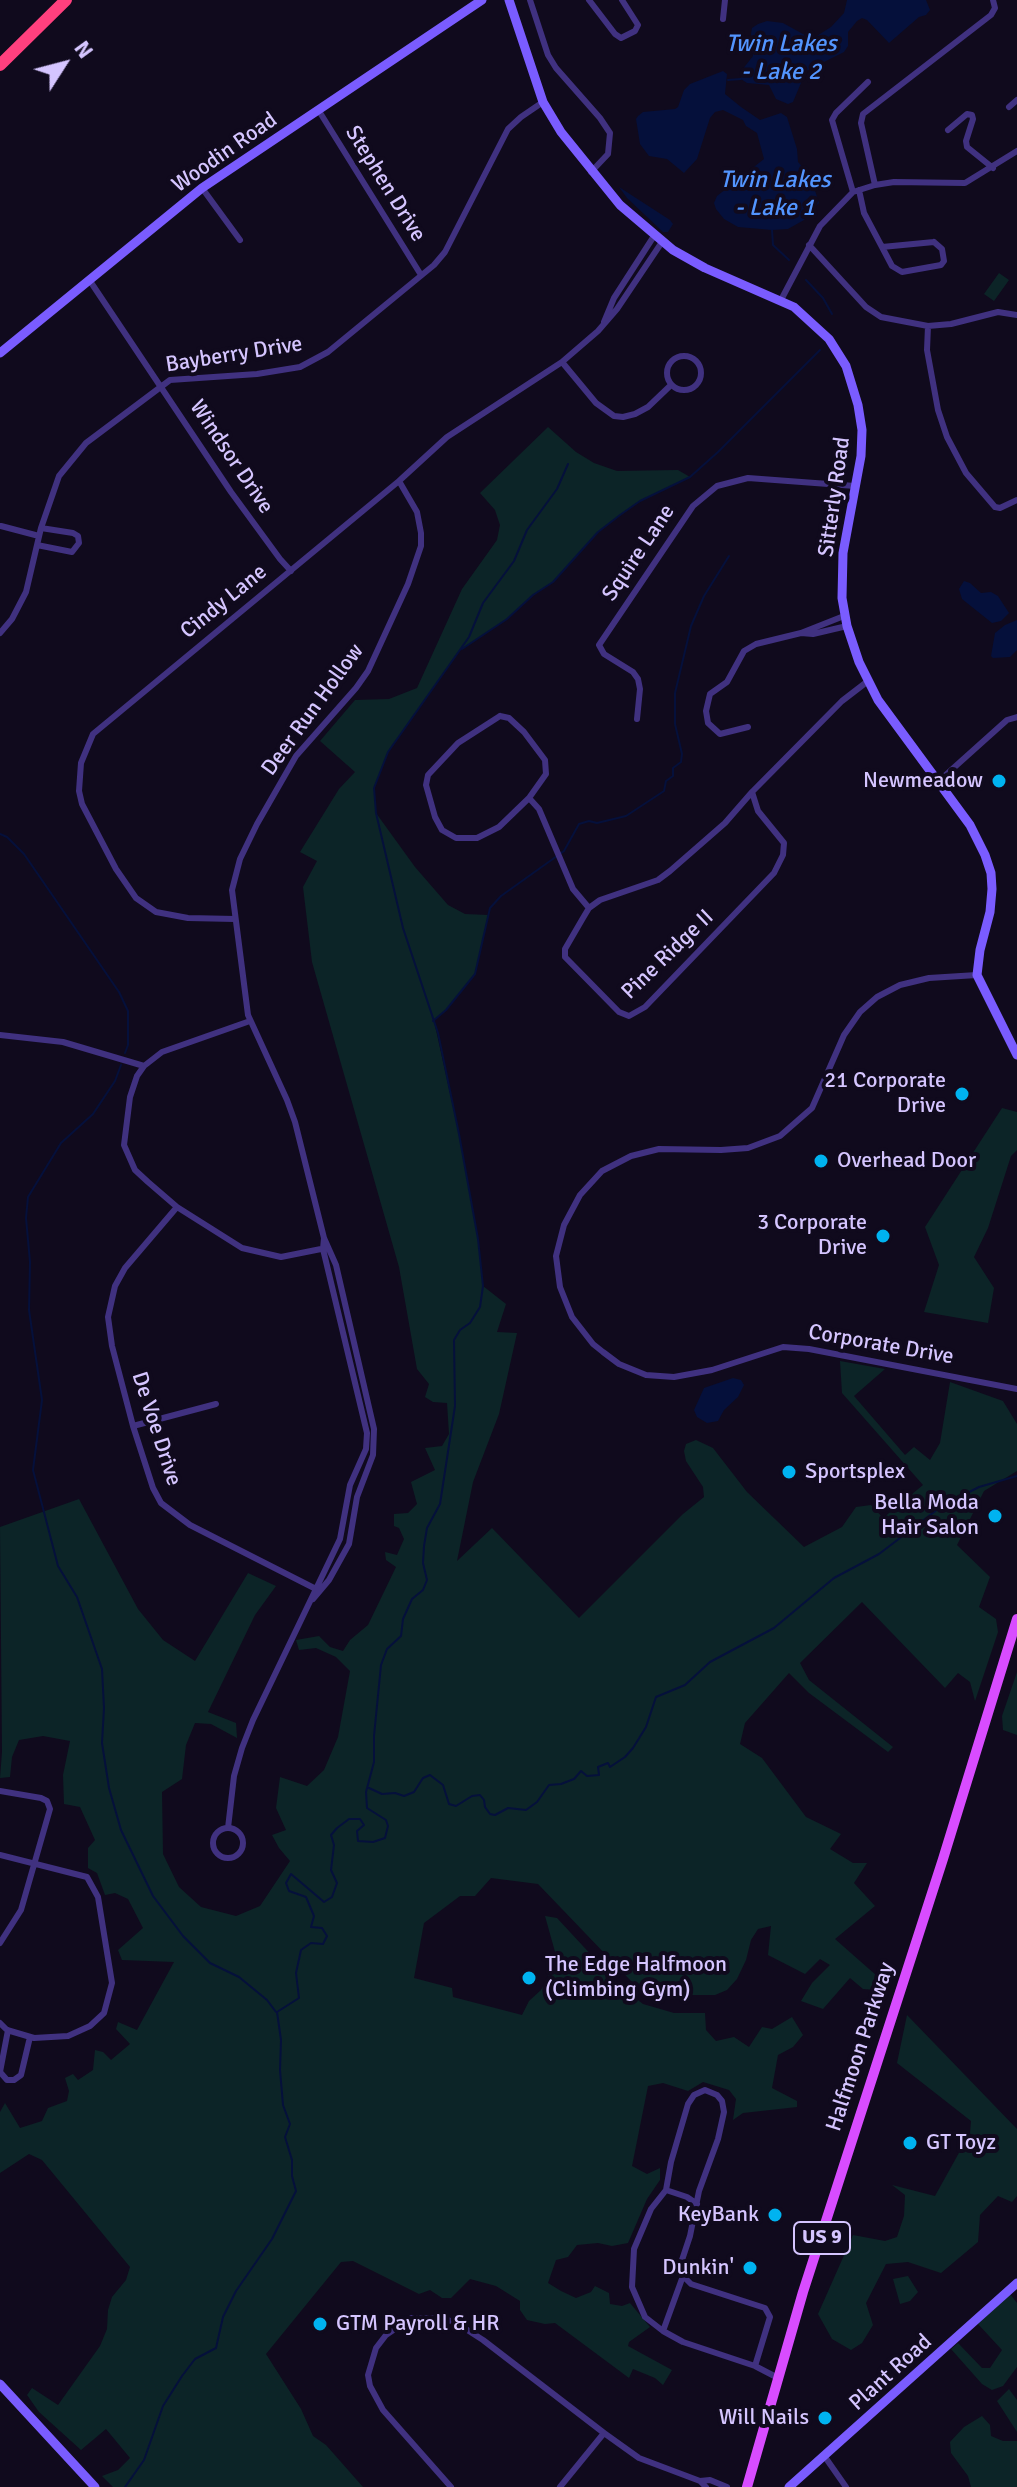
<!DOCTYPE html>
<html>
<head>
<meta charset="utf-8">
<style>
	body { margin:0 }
	#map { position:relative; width:1017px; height:2487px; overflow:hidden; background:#100a1d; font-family:Signika,sans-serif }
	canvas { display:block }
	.north { position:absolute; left:24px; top:24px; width:80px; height:80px; -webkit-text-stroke:6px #100a1d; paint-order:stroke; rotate:54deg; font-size:22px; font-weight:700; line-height:32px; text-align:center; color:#d5c5ff }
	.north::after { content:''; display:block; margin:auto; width:28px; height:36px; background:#d5c5ff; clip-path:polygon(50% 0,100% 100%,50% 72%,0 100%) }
</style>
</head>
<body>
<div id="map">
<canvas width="1017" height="2487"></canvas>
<div class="north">N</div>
</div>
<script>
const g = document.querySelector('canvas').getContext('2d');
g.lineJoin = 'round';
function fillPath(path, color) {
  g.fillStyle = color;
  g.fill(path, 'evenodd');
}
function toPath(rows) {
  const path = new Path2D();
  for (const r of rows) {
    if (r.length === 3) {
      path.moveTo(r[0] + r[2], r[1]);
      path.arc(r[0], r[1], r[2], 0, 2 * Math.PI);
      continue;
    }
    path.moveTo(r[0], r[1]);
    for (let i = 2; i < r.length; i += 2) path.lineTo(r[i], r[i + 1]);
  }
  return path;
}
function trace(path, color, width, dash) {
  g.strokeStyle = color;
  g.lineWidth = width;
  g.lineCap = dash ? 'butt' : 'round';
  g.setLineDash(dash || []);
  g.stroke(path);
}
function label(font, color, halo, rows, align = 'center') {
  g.font = font + ' Signika,sans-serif';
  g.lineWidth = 8;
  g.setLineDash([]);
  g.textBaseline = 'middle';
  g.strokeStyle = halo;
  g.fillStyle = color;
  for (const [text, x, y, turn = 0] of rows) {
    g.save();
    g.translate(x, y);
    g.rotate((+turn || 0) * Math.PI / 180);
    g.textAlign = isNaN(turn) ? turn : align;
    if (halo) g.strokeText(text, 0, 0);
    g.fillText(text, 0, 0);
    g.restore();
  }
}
fillPath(toPath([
	[999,273,1009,280,994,301,984,294],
	[548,427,576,452,594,463,617,471,678,470,690,477,640,501,620,515,598,532,553,582,533,595,507,619,459,651,388,752,374,788,376,813,415,867,448,905,465,914,488,915,475,974,446,1010,434,1021,459,1134,478,1239,483,1286,506,1304,497,1332,517,1333,499,1414,473,1482,457,1561,492,1528,579,1618,683,1514,704,1497,703,1487,686,1461,684,1451,686,1444,696,1440,713,1448,747,1492,804,1547,842,1527,856,1507,871,1505,883,1518,923,1485,842,1393,840,1361,885,1369,854,1396,905,1455,914,1447,930,1460,940,1443,950,1382,1003,1401,1017,1424,1017,1471,984,1491,957,1545,990,1577,979,1607,996,1619,998,1632,975,1701,970,1682,958,1673,945,1688,862,1602,800,1663,809,1680,893,1747,888,1752,809,1693,789,1673,745,1723,740,1744,762,1758,806,1817,841,1834,830,1849,853,1863,867,1863,854,1883,875,1906,835,1939,885,1983,877,1990,863,1989,850,1978,823,2009,801,2001,812,1983,830,1965,820,1959,805,1974,768,1955,771,1926,758,1929,751,1940,746,1960,737,1979,727,1990,715,1995,670,1995,645,1990,632,1982,538,1884,491,1878,475,1896,460,1896,424,1923,414,1978,452,1988,453,1997,522,2015,529,2001,541,1990,557,1959,545,1916,557,1918,621,1987,643,2004,674,2013,705,2013,706,2030,716,2041,734,2037,749,2047,762,2027,772,2029,792,2017,803,2035,793,2047,778,2055,772,2088,797,2101,797,2107,743,2113,733,2120,736,2099,729,2090,703,2082,688,2091,663,2083,648,2086,632,2166,647,2174,660,2168,660,2180,647,2199,628,2243,612,2246,598,2243,577,2245,568,2257,556,2260,548,2283,561,2291,576,2298,591,2292,595,2286,609,2293,610,2304,622,2306,630,2303,650,2327,629,2342,628,2346,672,2370,663,2385,655,2378,633,2369,629,2378,555,2323,545,2324,527,2320,520,2310,520,2301,496,2286,470,2279,451,2298,442,2298,430,2290,419,2294,353,2261,341,2262,266,2354,301,2409,313,2436,326,2445,363,2487,113,2487,102,2476,118,2470,130,2458,106,2429,81,2450,39,2412,27,2395,32,2388,58,2405,100,2346,107,2329,108,2310,112,2297,126,2280,130,2267,42,2160,29,2154,0,2173,0,2112,5,2103,20,2128,42,2121,48,2108,67,2101,69,2091,65,2078,73,2074,78,2080,93,2070,95,2050,103,2052,111,2060,130,2044,116,2029,118,2022,137,2030,174,1962,122,1960,118,1950,143,1928,128,1899,115,1893,105,1895,97,1873,88,1868,88,1848,95,1840,80,1807,64,1804,63,1775,70,1741,43,1736,19,1740,12,1757,10,1777,0,1778,2,1752,0,1527,79,1499,138,1609,163,1640,195,1661,248,1573,276,1586,255,1615,208,1712,236,1723,237,1738,211,1724,195,1723,186,1745,182,1779,162,1792,163,1854,179,1887,201,1907,236,1916,260,1906,290,1861,279,1848,272,1835,286,1830,276,1808,280,1777,307,1786,324,1770,338,1737,350,1671,336,1657,316,1648,299,1650,296,1640,319,1636,330,1647,343,1651,350,1640,368,1625,396,1567,386,1560,385,1552,397,1555,404,1539,399,1528,394,1526,394,1514,408,1513,417,1504,411,1482,435,1470,425,1448,442,1446,449,1434,447,1403,433,1402,425,1397,429,1384,417,1369,399,1267,312,962,303,887,317,861,300,852,339,789,355,772,320,741,355,700,389,699,417,688,462,589,497,540,500,525,495,510,480,493],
	[1002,1108,1017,1112,1017,1150,1011,1156,988,1228,974,1257,994,1288,988,1323,924,1312,939,1265,925,1227],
	[1017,1672,1017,1735,1003,1730,1002,1716],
	[907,2015,1017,2129,1017,2196,1012,2202,998,2196,980,2215,978,2242,941,2273,908,2262,886,2264,866,2303,873,2325,862,2343,851,2350,832,2339,818,2314,853,2235,885,2241,897,2237,904,2216,905,2195,892,2185,935,2196,970,2133,971,2121,897,2063],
	[908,2276,918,2292,910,2301,900,2304,893,2279],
	[1010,2294,1017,2303,1017,2367,1003,2386,992,2390,982,2384,951,2349,958,2343,982,2368,990,2368,1002,2350,978,2324],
	[1009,2389,1017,2400,1017,2432,997,2401],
	[982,2416,990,2425,991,2436,1003,2441,1017,2441,1017,2487,971,2487,968,2476,951,2453,950,2442,964,2427]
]), '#0c2427');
fillPath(toPath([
	[847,0,926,0,930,10,926,15,919,17,889,43,867,20,862,18,857,21,848,32,848,46,844,52,806,71,793,102,788,104,776,99,769,85,747,83,741,79,742,70,753,56,751,34,752,28,758,24,767,21,783,23,812,39,831,27,844,13],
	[723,71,727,74,725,94,741,107,760,120,781,113,787,117,797,149,798,162,810,175,819,203,804,220,788,229,772,230,738,227,724,219,716,209,714,203,717,196,764,159,757,133,746,126,743,120,723,110,715,112,710,118,697,159,684,173,667,159,649,156,640,144,636,119,638,116,643,112,675,109,678,107,684,90,690,84],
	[619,187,670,220,673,224,668,232,663,232,627,198],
	[964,581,970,583,981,593,991,592,998,596,1009,613,1001,621,992,623,962,599,959,589],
	[1017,620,1017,650,1010,657,993,658,991,656,995,633,1005,625],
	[733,1378,741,1380,744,1385,738,1397,724,1410,718,1421,707,1423,697,1417,694,1410,704,1388]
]), '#05103b');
trace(toPath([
	[728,80,741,79],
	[772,230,773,245,789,260],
	[806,280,823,298,832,314],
	[462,649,507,619,533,595,553,582,598,532,620,515,640,501,690,477,718,452,820,350],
	[0,834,7,837,24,854,119,992,128,1011,128,1045,125,1053],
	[433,1021,446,1010,475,974,490,908,501,896,564,851,579,824,589,821,597,823,626,816,664,791,666,781,673,776,673,768,681,762,682,754,675,724,675,693,691,626,704,596,729,556],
	[121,1065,115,1081,93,1114,61,1143,28,1197,26,1218,30,1262,29,1310,42,1400,33,1470,58,1566,77,1597,102,1669,104,1708,102,1743,109,1788,121,1830,153,1896,183,1936,210,1963,239,1977,267,2000,276,2012],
	[369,1788,382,1794,395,1793,404,1796,414,1792,423,1778,430,1775,443,1785,449,1804,456,1806,472,1796,480,1795,484,1800,485,1807,490,1814,495,1815,508,1808,526,1810,537,1802,549,1785,561,1784,574,1779,581,1771,587,1776,599,1775,598,1767,608,1763,610,1767,625,1757,633,1748,646,1727,656,1697,685,1685,710,1662,774,1628,834,1578,879,1554,942,1506,979,1487,1017,1476],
	[125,2487,144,2460,163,2406,182,2376,195,2359,216,2348,223,2317,236,2291,272,2239,296,2191,292,2176,292,2160,285,2137,290,2124,283,2105,280,2070,281,2040,277,2012,299,1998,296,1973,301,1950,311,1943,323,1944,327,1936,322,1928,311,1927,314,1916,306,1897,289,1891,286,1883,291,1874,324,1902,332,1897,337,1883,331,1870,334,1845,331,1835,337,1828,349,1819,360,1819,364,1825,357,1831,358,1841,373,1842,385,1838,388,1826,386,1820,367,1808,366,1792,374,1762,374,1736,381,1665,387,1649,401,1636,403,1619,412,1599,423,1590,427,1580,423,1563,424,1546,427,1528,440,1504,455,1406,454,1340,460,1330,470,1323,480,1307,483,1286,478,1239,459,1134,438,1033,403,928,376,813,374,788,388,752,469,637,483,603,514,561,527,530,557,489,568,464]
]), '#05103b', 2);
trace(toPath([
	[530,0,548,55,556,68,600,118,610,133,608,154,591,172],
	[589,0,615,34,621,38,635,31,638,25,622,0],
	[723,19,725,0],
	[1009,107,1017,100],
	[319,111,421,275],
	[948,130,967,114,972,115,973,119,966,141,967,147,993,168],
	[875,185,861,123,863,114,991,15,995,8,993,0],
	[202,188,240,240],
	[859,190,864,213,882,247],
	[853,192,832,120,836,113,868,82],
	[934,242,942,249,944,261,941,265,902,272,892,266,882,247,934,242],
	[809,245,866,307,881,317,928,326],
	[90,281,231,492,280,559,291,571],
	[781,300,820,226,853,192,875,185,894,182,965,183,1017,151],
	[1017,315,998,312,951,324,928,326,927,350,938,410,947,437,966,473,995,507,1000,508,1017,500],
	[604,322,614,298,654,236],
	[684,373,17],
	[562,362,596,403,614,416,623,417,635,414,648,407,671,385],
	[1,526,39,536],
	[37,545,72,552,79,543,78,536,73,533,41,528],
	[0,633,12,619,26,592,41,528,59,476,86,443,170,380,257,374,300,367,328,352,434,265,445,252,508,129,521,117,543,102],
	[801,633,813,634,847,626],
	[500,716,509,718,524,732,545,760,546,774,529,798,499,827,477,838,456,838,442,830,435,817,426,785,428,775,458,743,500,716],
	[637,719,640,689,638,679,633,672,604,654,599,645,693,506,717,486,748,478,855,486],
	[748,727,720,734,708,723,706,711,710,694,727,682,744,651,756,644,801,633,844,616],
	[939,781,1007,720,1017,717],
	[752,792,725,823,670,871,658,880,600,900,589,908,583,918,565,949,565,957,619,1012,629,1016,645,1007,774,873,783,855,784,843,758,811,752,792,842,701,868,681],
	[529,798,539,809,573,889,589,908],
	[235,919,188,918,156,912,136,898,116,869,82,804,79,791,81,763,93,734,399,481,447,437,562,362,598,331,617,309,662,242],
	[977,975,929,978,900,985,877,997,860,1012,844,1035,812,1108,780,1136,748,1148,721,1150,659,1149,631,1156,602,1171,580,1195,564,1225,556,1256,560,1287,572,1317,593,1344,603,1352,619,1364,646,1375,674,1377,712,1370,783,1347,809,1349,1017,1389],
	[250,1021,162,1052,144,1066,137,1076,130,1097,124,1145,135,1170,148,1182,177,1207,242,1248,281,1257,326,1248],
	[0,1035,63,1042,144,1066],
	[177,1207,125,1268,115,1286,108,1317,112,1346,133,1426,153,1488,161,1503,190,1525,316,1589],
	[133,1426,216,1404],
	[313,1599,329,1580,349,1544,357,1497,373,1455,374,1429,336,1265,324,1238,295,1122,287,1100,248,1015,232,890,240,859,257,824,296,756,356,688,368,671,408,584,421,546,421,533,417,512,399,481],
	[0,1791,41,1798,47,1801,50,1809,21,1910,0,1943],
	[228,1828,234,1776,242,1748,253,1720,340,1539,350,1485,366,1449,367,1433,323,1249,324,1238],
	[228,1843,15],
	[0,1855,87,1877,98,1897,112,1983,104,2013,90,2026,68,2036,34,2038,7,2030,0,2023],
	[8,2030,0,2072,7,2080,14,2080,21,2075,30,2037],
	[666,2190,687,2197,697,2204],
	[683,2276,691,2284,765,2308,770,2317,755,2366],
	[663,2331,683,2276,682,2260,690,2236,699,2191,718,2139,724,2112,722,2101,717,2095,705,2090,694,2095,688,2104,671,2162,666,2190,651,2209,634,2249,632,2287,645,2317,663,2331,683,2342,755,2366,780,2379],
	[604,2433,639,2458,700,2481,706,2487],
	[825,2457,846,2487],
	[700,2481,710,2480,727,2487],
	[451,2487,383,2410,370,2386,368,2375,376,2348,386,2335,411,2318,443,2318,458,2324,483,2340,604,2433,560,2487]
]), '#403180', 6);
trace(toPath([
	[509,0,543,102,561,132,620,205,673,250,705,268,794,307,829,339,846,366,858,405,862,430,861,456,843,553,842,598,847,626,859,662,878,700,970,825,985,855,991,873,992,889,990,912,980,950,977,975,1017,1055],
	[0,353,202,188,482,0],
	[0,2384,95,2487],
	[789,2487,1017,2283]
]), '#7a5cff', 9);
trace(toPath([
	[747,2487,803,2292,943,1859,1017,1619]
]), '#d84cff', 10);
trace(toPath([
	[0,65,66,0]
]), '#ff407e', 12);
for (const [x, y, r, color] of [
	[999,781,8,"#00b3f0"],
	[962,1094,8,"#00b3f0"],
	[821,1161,8,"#00b3f0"],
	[883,1236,8,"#00b3f0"],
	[789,1472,8,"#00b3f0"],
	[995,1516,8,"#00b3f0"],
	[529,1978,8,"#00b3f0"],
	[910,2143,8,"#00b3f0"],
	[775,2215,8,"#00b3f0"],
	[750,2268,8,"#00b3f0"],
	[320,2324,8,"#00b3f0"],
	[825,2418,8,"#00b3f0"]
]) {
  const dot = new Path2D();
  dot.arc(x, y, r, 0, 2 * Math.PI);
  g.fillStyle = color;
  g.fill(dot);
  trace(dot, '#100a1d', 3);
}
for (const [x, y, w] of [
	[822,2238,56]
]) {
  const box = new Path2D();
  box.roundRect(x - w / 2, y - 16, w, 32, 6);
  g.fillStyle = '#100a1d';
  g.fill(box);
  trace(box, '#d5c5ff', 2);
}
label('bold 20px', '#d5c5ff', null, [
	["US 9",822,2238]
]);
label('22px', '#d5c5ff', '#100a1d', [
	["Woodin Road",225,153,-35],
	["Stephen Drive",385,184,58],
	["Bayberry Drive",234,355,-9],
	["Windsor Drive",231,457,56],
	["Sitterly Road",835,497,-82],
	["Squire Lane",639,553,-56],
	["Cindy Lane",224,602,-39],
	["Deer Run Hollow",313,710,-54],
	["Pine Ridge II",668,955,-44],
	["Corporate Drive",881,1345,10],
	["De Voe Drive",156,1429,72],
	["Halfmoon Parkway",861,2047,-72],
	["Plant Road",891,2373,-42]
]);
label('22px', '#d5c5ff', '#100a1d', [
	["Newmeadow",983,781],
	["21 Corporate",946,1081],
	["Drive",946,1106],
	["Overhead Door",837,1161,"left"],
	["3 Corporate",867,1223],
	["Drive",867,1248],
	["Sportsplex",805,1472,"left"],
	["Bella Moda",979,1503],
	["Hair Salon",979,1528],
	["The Edge Halfmoon",545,1965,"left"],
	["(Climbing Gym)",545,1990,"left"],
	["GT Toyz",926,2143,"left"],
	["KeyBank",759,2215],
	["Dunkin'",734,2268],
	["GTM Payroll & HR",336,2324,"left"],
	["Will Nails",809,2418]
], 'right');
label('italic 24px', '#5395ff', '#100a1d', [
	["Twin Lakes",781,45],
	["- Lake 2",781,73],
	["Twin Lakes",775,181],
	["- Lake 1",775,209]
]);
</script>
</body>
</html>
